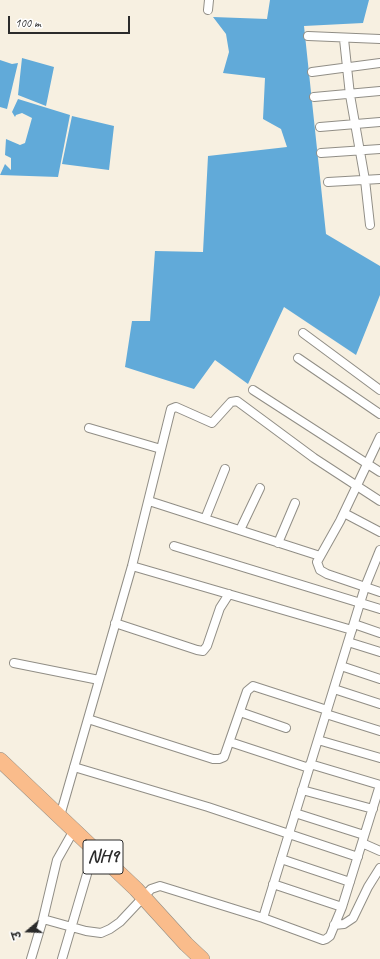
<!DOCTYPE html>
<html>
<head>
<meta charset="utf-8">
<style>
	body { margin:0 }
	#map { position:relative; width:380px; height:959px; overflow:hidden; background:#f7f0e1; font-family:Caveat,"Playpen Sans Deva",sans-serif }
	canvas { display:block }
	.north { position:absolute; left:8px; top:911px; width:40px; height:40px; -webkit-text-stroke:3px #fff; paint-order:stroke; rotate:251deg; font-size:11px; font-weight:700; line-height:16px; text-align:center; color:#2b2b2b }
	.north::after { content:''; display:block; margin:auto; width:14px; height:18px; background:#2b2b2b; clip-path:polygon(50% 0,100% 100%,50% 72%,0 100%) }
	.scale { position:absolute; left:8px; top:16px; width:122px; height:18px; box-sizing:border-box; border:2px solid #2b2b2b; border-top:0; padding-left:5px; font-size:12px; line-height:14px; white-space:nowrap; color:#2b2b2b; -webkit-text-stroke:3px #fff; paint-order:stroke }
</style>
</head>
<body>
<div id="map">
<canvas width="380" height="959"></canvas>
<div class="north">उ</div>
<div class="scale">100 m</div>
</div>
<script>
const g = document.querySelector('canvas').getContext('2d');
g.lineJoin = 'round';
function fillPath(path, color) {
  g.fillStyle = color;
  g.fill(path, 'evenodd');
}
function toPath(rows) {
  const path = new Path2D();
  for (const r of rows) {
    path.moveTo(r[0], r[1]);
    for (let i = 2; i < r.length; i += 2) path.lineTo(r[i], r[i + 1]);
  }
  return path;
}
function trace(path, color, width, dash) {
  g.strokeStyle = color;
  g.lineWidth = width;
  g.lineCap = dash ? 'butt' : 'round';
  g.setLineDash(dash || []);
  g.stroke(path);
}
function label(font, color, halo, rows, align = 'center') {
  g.font = font + ' Caveat,sans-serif';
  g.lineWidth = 3;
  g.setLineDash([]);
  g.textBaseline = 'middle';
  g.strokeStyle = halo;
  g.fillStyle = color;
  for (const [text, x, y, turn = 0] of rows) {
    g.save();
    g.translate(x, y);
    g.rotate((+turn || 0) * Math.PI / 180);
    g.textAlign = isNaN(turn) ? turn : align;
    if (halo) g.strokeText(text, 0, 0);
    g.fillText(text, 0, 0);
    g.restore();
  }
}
fillPath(toPath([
	[270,0,369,0,363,23,304,26,326,234,380,266,380,295,356,355,284,307,248,384,215,360,194,389,125,367,132,321,150,321,155,251,203,252,208,156,287,147,281,129,263,119,265,78,223,73,229,52,226,34,213,17,267,19],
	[22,58,54,67,46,106,18,95],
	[0,60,12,64,18,63,7,109,0,107],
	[18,99,70,115,58,177,0,175,5,164,11,170,11,158,5,155,6,139,20,145,25,143,32,118,22,113,16,115,15,117,12,112],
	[72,116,114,126,109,170,62,164]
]), '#61aad9');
const street = toPath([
	[208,10,209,0],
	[308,36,380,39],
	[344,39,350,95,365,180,370,225],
	[312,72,380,63],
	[314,97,380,91],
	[320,127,380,122],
	[321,153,380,149],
	[328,182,380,179],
	[303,333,380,390],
	[298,358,380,414],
	[253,390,380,472],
	[89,428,161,449],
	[380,437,340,521,317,562,320,570,327,574,380,592],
	[149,501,320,556],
	[344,513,380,532],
	[205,519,225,469],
	[240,530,260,488],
	[278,543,295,503],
	[174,546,380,609],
	[132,566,352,630],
	[115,623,197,650,203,651,207,646,220,608,229,594],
	[354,624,380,633],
	[348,642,380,652],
	[14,663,99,680],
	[341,666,380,679],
	[334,689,380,704],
	[240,712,286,728],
	[326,714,380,731],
	[88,719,213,759,219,759,224,757,247,691,253,686,327,710],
	[318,740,380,758],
	[230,742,309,768],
	[310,764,380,785],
	[74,767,208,807,358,857],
	[302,790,373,809],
	[295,813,364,835],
	[60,816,132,566,171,409,176,407,212,423,231,402,237,401,314,458,380,501],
	[362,843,380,851],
	[281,859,350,882],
	[273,884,342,907],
	[263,918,365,587,380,550],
	[43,919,86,931,101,933,110,929,120,922,151,889,160,886,263,918,323,940,326,939,330,936,342,907,380,785],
	[334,925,344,924,353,918,368,887,380,868],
	[31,959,43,919,57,860,74,830],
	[62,959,87,874]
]);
const highway = toPath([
	[0,760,136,889,186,944,202,959]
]);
trace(street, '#918e86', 10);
trace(highway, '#918e86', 16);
trace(street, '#fff', 8);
trace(highway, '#fabc8b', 15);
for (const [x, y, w] of [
	[103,857,40]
]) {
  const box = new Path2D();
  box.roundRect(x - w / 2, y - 17, w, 34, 3);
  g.fillStyle = '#fff';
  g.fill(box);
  trace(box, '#2b2b2b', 1);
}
label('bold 19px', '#2b2b2b', null, [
	["NH9",103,857]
]);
</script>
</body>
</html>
